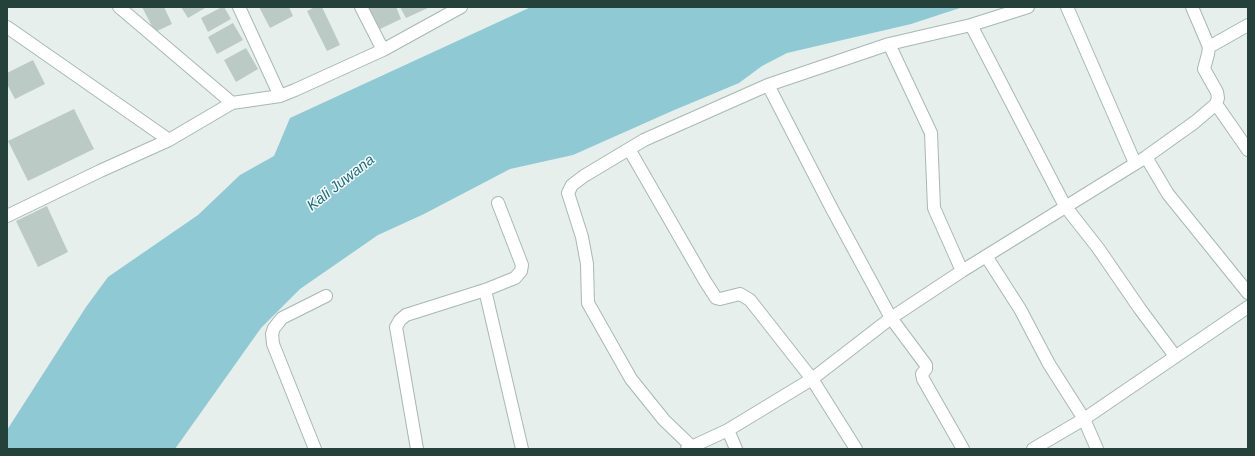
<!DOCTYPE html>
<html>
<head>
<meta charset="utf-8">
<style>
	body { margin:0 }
	#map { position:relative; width:1255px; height:456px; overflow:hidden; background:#e6efeb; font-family:Helvetica,sans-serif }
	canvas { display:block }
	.frame { position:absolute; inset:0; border:8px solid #24423a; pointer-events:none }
</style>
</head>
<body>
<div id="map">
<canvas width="1255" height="456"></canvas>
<div class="frame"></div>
</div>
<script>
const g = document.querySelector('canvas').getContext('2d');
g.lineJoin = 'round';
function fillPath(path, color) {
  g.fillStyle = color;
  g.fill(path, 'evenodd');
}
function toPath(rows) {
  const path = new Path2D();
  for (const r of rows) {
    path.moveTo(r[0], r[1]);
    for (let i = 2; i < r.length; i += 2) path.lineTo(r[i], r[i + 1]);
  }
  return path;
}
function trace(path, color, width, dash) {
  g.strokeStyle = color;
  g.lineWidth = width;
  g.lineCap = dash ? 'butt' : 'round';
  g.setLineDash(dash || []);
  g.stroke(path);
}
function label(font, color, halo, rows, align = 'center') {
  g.font = font + ' Helvetica,sans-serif';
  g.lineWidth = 3;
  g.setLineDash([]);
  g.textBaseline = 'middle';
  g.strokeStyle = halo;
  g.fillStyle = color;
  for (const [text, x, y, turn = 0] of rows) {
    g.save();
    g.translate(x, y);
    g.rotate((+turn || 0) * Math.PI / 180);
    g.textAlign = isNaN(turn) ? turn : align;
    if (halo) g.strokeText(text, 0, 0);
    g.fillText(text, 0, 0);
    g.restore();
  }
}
fillPath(toPath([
	[531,7,963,7,911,24,787,53,762,66,739,83,672,111,573,155,510,169,424,214,378,235,300,289,261,328,175,449,7,449,7,430,86,307,108,277,198,215,240,175,274,156,290,118]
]), '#8ec9d4');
fillPath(toPath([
	[142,7,164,7,172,24,155,32],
	[181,7,205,7,205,8,188,18],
	[222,7,224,7,231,19,208,32,201,18],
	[259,7,289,7,293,16,270,28],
	[315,7,322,7,340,45,327,51,307,11],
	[365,7,396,7,401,19,376,31],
	[400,7,430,7,406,18],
	[233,23,243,40,217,54,208,37],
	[246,48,258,69,236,82,224,60],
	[33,60,45,84,15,99,7,84,7,73],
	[74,109,94,149,28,181,8,141],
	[47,206,68,252,38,267,16,221]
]), '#bbcac4');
const minor = toPath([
	[119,7,232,103,280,96,295,90,383,50,461,7],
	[239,7,280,96],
	[361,7,383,50],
	[1067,7,1135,163],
	[1192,7,1209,47],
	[971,25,1065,206,1098,248,1140,309,1175,356],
	[7,27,169,140],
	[889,44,931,133,934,208,962,271],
	[768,85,832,209,891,318,926,365,926,369,922,374,923,379,963,449],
	[1216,104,1248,150],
	[629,149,705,281,716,298,720,299,740,294,750,300,812,379,856,449],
	[1146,157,1168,194,1248,293],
	[7,216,100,171,169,140,232,103],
	[986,256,1020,309,1049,364,1084,419,1097,449],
	[485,290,522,449],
	[728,430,736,449],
	[691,446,664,420,631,379,588,303,587,264,582,237,568,193,572,185,584,176,644,140,768,85,889,44,971,25,1028,7],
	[315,449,273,344,272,334,274,328,282,318,326,296],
	[417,449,396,327,400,320,406,315,485,290,515,278,521,271,522,265,498,203],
	[687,449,728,430,812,379,891,318,962,271,1146,157,1195,122,1216,104,1218,98,1217,92,1204,69,1208,54,1209,47,1248,25],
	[1033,449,1084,419,1248,307]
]);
trace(minor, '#a8b8b2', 14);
trace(minor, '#fff', 12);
label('italic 15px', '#1c6f80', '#f7fbf9', [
	["Kali Juwana",341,183,-38]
]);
</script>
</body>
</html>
